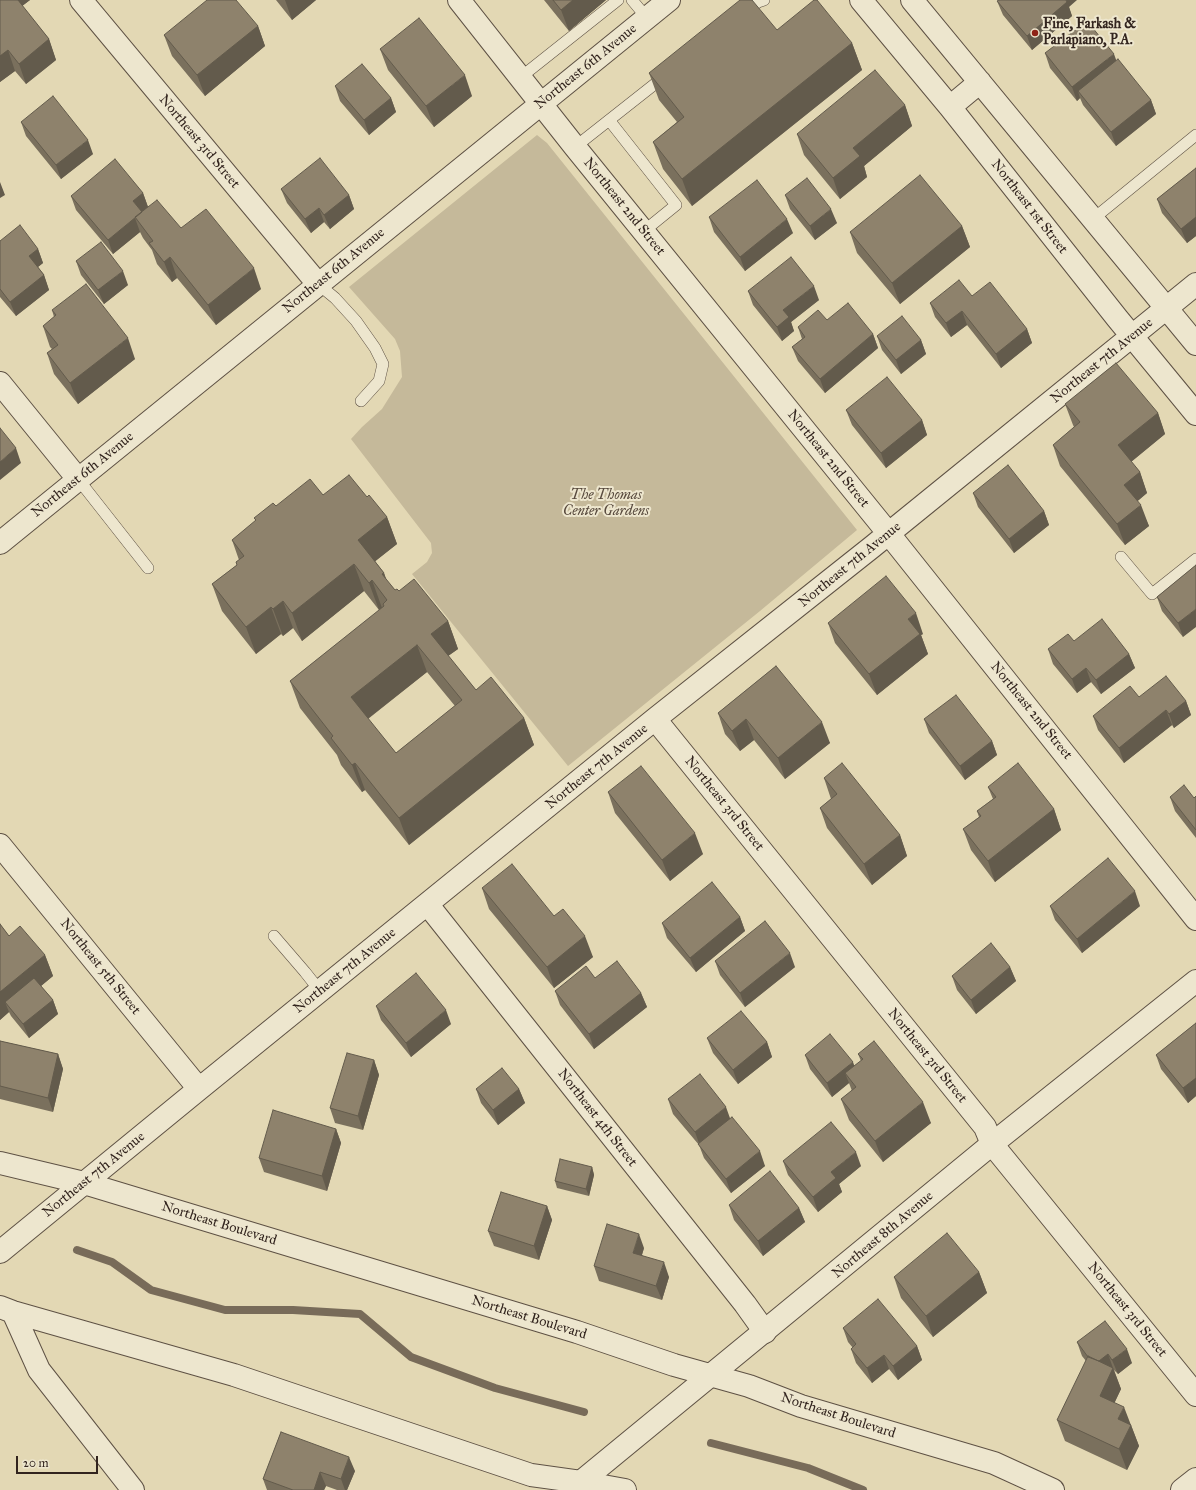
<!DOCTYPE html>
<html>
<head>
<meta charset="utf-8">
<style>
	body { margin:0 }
	#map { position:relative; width:1196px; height:1490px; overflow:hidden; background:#e3d8b4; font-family:"IM FELL Great Primer",serif }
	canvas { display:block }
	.scale { position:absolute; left:16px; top:1456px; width:82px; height:18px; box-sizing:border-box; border:2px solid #32241e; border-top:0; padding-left:5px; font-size:12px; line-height:14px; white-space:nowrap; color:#32241e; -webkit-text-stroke:3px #ede6ce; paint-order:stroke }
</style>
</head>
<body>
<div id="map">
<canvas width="1196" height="1490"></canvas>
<div class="scale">20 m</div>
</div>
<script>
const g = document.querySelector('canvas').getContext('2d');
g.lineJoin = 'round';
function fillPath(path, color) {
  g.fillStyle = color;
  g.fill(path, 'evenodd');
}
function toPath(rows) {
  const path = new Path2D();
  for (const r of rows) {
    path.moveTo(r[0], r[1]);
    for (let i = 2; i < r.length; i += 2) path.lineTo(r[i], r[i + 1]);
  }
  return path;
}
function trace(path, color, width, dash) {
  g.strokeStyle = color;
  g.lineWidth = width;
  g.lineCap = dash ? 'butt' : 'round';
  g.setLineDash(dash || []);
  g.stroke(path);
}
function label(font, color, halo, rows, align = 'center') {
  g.font = font + ' "IM FELL Great Primer",serif';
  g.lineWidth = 4;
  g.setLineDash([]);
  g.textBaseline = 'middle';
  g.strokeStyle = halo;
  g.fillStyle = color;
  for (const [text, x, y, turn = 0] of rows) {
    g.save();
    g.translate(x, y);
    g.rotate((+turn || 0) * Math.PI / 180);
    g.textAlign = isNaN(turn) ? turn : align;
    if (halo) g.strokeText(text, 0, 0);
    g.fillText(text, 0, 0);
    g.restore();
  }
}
fillPath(toPath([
	[537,135,547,143,857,530,760,611,568,766,412,574,427,562,432,553,431,543,351,439,362,427,382,409,402,377,400,351,395,339,349,287]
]), '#c5b99a');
trace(toPath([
	[77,1250,112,1262,151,1290,225,1310,293,1310,360,1314,411,1357,495,1388,584,1412],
	[711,1443,808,1468,863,1490]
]), '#786b59', 8);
const service = toPath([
	[632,0,647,18],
	[744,13,758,2,764,0],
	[521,77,618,0],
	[609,120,676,205,644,231],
	[575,147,665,76],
	[1093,219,1196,135],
	[318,284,335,298,356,321,375,348,383,364,379,381,361,401],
	[78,479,148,568],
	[1121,557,1152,594,1196,559],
	[274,936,305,972,320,991]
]);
const minor = toPath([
	[81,0,318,284],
	[459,0,575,147,889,534,1196,919],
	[861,0,950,107,1117,318,1196,414],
	[912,0,1196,344],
	[950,107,980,82],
	[0,383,78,479],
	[0,543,669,0],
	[655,719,985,1127,992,1144,1196,1395],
	[0,845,199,1089],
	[428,905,745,1304,765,1332],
	[0,1163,84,1183,577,1332,674,1365,749,1386,801,1406,994,1463,1053,1490],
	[0,1252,199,1089,655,719,872,547,1196,284],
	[0,1307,13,1312,234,1375,531,1475,581,1482,625,1490],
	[13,1312,39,1370,133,1490],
	[1182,1490,1196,1479]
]);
const tertiary = toPath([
	[571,1490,992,1144,1196,981]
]);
trace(service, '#5e5144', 12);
trace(minor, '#5e5144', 24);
trace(tertiary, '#5e5144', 24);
trace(service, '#ede6ce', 11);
trace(minor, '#ede6ce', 22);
trace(tertiary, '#ede6ce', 22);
fillPath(toPath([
	[0,0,30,0,22,6,49,39,56,60,26,84,15,71,0,82],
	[276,0,316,0,292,20],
	[544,0,606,0,569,31],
	[997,1,1069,7,1072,16,1032,50,1003,15],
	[258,26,265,46,205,96,172,56,164,35],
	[777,30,852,43,862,70,692,206,663,169,653,142,677,122,659,100,649,73],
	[380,49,472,96,434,127,388,70],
	[1045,53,1116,61,1151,100,1156,114,1116,146,1083,105,1080,98,1077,101,1050,68],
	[335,86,391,98,396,112,369,135,340,101],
	[905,105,912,126,864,166,867,177,840,199,804,155,797,134],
	[21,122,93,154,61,179,26,136],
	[1196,168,1196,236,1187,243,1162,213,1157,199],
	[281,189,349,195,354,209,330,229,324,222,311,233,287,203],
	[143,193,148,207,142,212,181,228,261,289,216,325,177,278,172,282,157,264,152,250,143,238,140,232,113,254,76,210,71,196],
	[785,195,837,223,815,240,790,209],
	[709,217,793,233,745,271,714,232],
	[962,226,970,247,900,304,857,253,850,232],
	[0,241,38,249,43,263,38,267,44,275,49,290,16,316,0,297],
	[76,261,128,285,104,304,81,275],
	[748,291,819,300,791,322,794,331,782,341,753,305],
	[972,296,1027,329,1032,343,1001,368,967,325,951,337,935,317,930,303],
	[52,310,135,359,78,404,54,374,47,353,52,349,50,347,43,326,54,317],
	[827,320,873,334,878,348,825,393,798,361,792,347,802,339,798,327],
	[877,336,921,340,926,354,901,374,882,350],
	[1065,404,1158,413,1165,434,1131,462,1140,472,1147,493,1137,501,1149,526,1125,545,1060,466,1053,445,1074,427,1073,425],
	[846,410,922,420,927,435,886,468,852,425],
	[973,493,1044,511,1049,525,1014,553,978,507],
	[323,495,367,497,387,517,397,544,375,561,384,573,386,580,395,590,399,591,448,621,458,649,448,656,476,690,524,718,534,745,409,845,365,790,362,792,341,765,337,755,300,708,290,681,382,608,379,610,364,591,302,641,293,628,283,636,281,634,256,654,222,611,212,584,237,565,236,562,239,560,232,540,256,521,254,518,276,506],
	[427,672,455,706,396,753,368,719],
	[1196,565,1183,637,1162,611,1157,597],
	[828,623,923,634,921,635,928,654,877,695,835,643],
	[1074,641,1129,654,1135,668,1101,694,1091,682,1077,693,1053,664,1048,649],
	[776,666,830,743,785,779,754,740,740,751,725,734,718,713],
	[1139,697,1186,701,1191,715,1174,728,1172,725,1124,763,1098,730,1093,716],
	[924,719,992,741,997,755,965,780,929,733],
	[824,778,900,835,907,856,872,885,827,828,820,808,831,799],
	[988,787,1054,809,1061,830,995,882,971,850,963,829,979,817,977,811,993,799],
	[608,792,703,854,670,881,615,813],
	[1196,796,1196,838,1175,811,1170,797,1194,798],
	[482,888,554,916,593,957,554,988,489,909],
	[1050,906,1140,906,1082,953,1055,920],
	[740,917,745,931,696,972,667,938,662,923],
	[0,924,9,936,45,955,53,976,41,986,53,1000,58,1014,29,1038,11,1016,9,1012,0,1020],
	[715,961,795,967,745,1007,720,975],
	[1010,967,1016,981,976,1014,957,990,952,976],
	[595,978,641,993,647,1007,594,1049,560,1005,555,991],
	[376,1006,451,1024,411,1057,381,1020],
	[1196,1023,1196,1096,1188,1103,1161,1069,1156,1055],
	[707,1038,767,1042,772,1057,738,1084,713,1053],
	[0,1041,58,1054,63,1069,53,1112,0,1099],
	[858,1054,931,1123,883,1162,849,1120,841,1099,852,1091,849,1083,832,1097,810,1069,805,1055,854,1066,861,1061],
	[374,1060,379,1075,363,1130,335,1123,330,1108],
	[476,1089,519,1089,525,1103,498,1125,481,1103],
	[668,1099,730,1118,765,1166,731,1193,704,1158,699,1145,673,1114],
	[336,1129,341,1143,327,1191,264,1172,259,1158],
	[783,1161,861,1166,839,1184,842,1192,818,1212,788,1175],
	[592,1167,594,1175,589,1196,557,1188,555,1181],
	[729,1205,799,1208,805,1222,763,1256,734,1220],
	[547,1206,552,1220,539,1260,494,1246,488,1231],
	[644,1248,642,1255,669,1277,662,1300,599,1281,594,1266],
	[979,1272,987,1293,933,1337,901,1298,894,1277],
	[843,1328,917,1346,922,1360,898,1380,889,1369,872,1383,856,1363,851,1349,853,1348,848,1342],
	[1077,1342,1132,1363,1118,1374,1114,1370,1121,1389,1114,1403,1131,1425,1139,1446,1127,1470,1065,1441,1057,1420,1086,1361,1082,1356],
	[281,1432,355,1471,347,1490,337,1490,326,1486,324,1490,267,1490,263,1479]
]), '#7a705d');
fillPath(toPath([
	[13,0,30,0,17,10],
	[285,0,316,0,292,20],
	[573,0,606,0,569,31,561,10],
	[1063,0,1077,0,1069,7,1072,16,1032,50,1027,36],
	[258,26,265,46,205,96,197,75],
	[49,39,56,60,26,84,19,64],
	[852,43,862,70,692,206,682,179],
	[8,50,15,71,0,82,0,56],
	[1114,54,1119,68,1078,91,1080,98,1077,101,1072,87],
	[465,75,472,96,434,127,426,106],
	[391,98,396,112,369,135,364,120],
	[1151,100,1156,114,1116,146,1111,132],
	[905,105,912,126,864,166,867,177,840,199,833,178,853,148],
	[88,140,93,154,61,179,56,165],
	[0,182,5,195,0,198],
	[143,193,148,207,142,212,133,201],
	[349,195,354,209,330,229,324,215],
	[319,208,324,222,311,233,305,219],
	[831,209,837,223,815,240,810,226],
	[1196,217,1196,236,1187,243,1181,229],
	[135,218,140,232,113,254,108,240],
	[787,219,793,233,745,271,740,257],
	[962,226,970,247,900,304,892,283],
	[38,249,43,263,34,270,29,256],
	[170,257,177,278,172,282,164,262],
	[254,268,261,289,216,325,208,305],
	[123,271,128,285,104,304,98,290],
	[44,275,49,290,16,316,10,302],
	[814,286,819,300,791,322,794,331,782,341,777,327,783,310],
	[962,311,967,325,951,337,946,323],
	[1027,329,1032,343,1001,368,996,354],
	[873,334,878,348,825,393,820,379],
	[128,338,135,359,78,404,70,383],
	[921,340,926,354,901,374,896,360],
	[1158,413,1165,434,1126,466,1118,445],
	[922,420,927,435,886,468,881,453],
	[16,448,21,463,0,480,0,462],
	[1140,472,1147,493,1132,506,1124,485],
	[1141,505,1149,526,1125,545,1117,524],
	[1044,511,1049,525,1014,553,1009,539],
	[387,517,397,544,368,567,358,540],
	[354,564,364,591,302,641,292,613],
	[384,573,394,600,382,574],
	[372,580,382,608,379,610,369,583],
	[283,601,293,628,283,636,273,609],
	[271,607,281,634,256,654,246,627],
	[1196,609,1196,627,1183,637,1178,623],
	[916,613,923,634,921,635,928,654,877,695,869,674,908,619],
	[448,621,458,649,441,661,431,634],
	[417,645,427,672,361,724,351,697],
	[1129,654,1135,668,1101,694,1096,680],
	[1086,668,1091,682,1077,693,1072,679],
	[1186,701,1191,715,1174,728,1169,714],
	[1166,710,1172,725,1124,763,1119,748],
	[524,718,534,745,409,845,399,818],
	[746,719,754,740,740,751,732,731],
	[822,722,830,743,785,779,778,758],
	[992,741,997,755,965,780,960,766],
	[355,763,365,790,362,792,352,765],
	[1054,809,1061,830,995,882,988,861],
	[695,833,703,854,670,881,662,860],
	[900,835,907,856,872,885,864,864],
	[1135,891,1140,906,1082,953,1077,939],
	[740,917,745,931,696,972,690,958],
	[585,936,593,957,554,988,547,967],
	[790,953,795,967,745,1007,740,993],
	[45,955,53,976,12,1010,5,1002,9,1012,0,1020,0,992],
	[1010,967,1016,981,976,1014,971,1000],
	[641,993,647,1007,594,1049,589,1034],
	[53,1000,58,1014,29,1038,23,1024],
	[446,1010,451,1024,411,1057,406,1043],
	[767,1042,772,1057,738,1084,733,1070],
	[58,1054,63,1069,53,1112,48,1098],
	[374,1060,379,1075,363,1130,358,1116],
	[853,1062,858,1076,845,1073,849,1083,832,1097,827,1083],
	[1196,1078,1196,1096,1188,1103,1183,1088],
	[519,1089,525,1103,498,1125,493,1110],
	[923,1102,931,1123,883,1162,875,1141],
	[726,1107,731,1121,700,1146,695,1132],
	[336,1129,341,1143,327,1191,322,1176],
	[760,1151,765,1166,731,1193,726,1179],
	[856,1152,861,1166,839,1184,842,1192,818,1212,813,1197,831,1172],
	[592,1167,594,1175,589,1196,586,1189],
	[547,1206,552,1220,539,1260,534,1246],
	[799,1208,805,1222,763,1256,758,1241],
	[639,1234,644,1248,638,1267,633,1253],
	[664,1262,669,1277,662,1300,656,1286],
	[979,1272,987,1293,933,1337,926,1316],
	[917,1346,922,1360,898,1380,893,1366],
	[1127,1349,1132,1363,1118,1374,1112,1360],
	[1108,1354,1113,1368,1095,1364],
	[884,1355,889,1369,872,1383,867,1368],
	[1113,1368,1121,1389,1108,1417,1100,1396],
	[1124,1407,1139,1446,1127,1470,1119,1449,1118,1419],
	[349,1457,355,1471,347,1490,345,1490,341,1479],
	[320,1472,326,1486,324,1490,314,1490]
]), '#635b4c');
const building = toPath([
	[0,0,18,0,49,39,19,64,8,50,0,56,0,0],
	[207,0,236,0,258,26,197,75,164,35,207,0],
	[553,0,573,0,561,10,553,0],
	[740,0,752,0,777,30,814,0,817,0,852,43,682,179,653,142,684,117,649,73,740,0],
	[999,0,1066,0,1067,2,1027,36,997,1,999,0],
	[419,18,465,75,426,106,380,49,419,18],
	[1087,21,1114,54,1072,87,1045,53,1087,21],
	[1118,59,1151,100,1111,132,1078,91,1118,59],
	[362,64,391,98,364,120,335,86,362,64],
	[875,70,905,105,853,148,860,156,833,178,797,134,875,70],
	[53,96,88,140,56,165,21,122,53,96],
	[320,158,349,195,324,215,319,208,305,219,281,189,320,158],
	[115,159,143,193,133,201,142,212,108,240,71,196,115,159],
	[1196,168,1196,217,1181,229,1157,199,1196,168],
	[920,175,962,226,892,283,850,232,920,175],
	[807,178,831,209,810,226,785,195,807,178],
	[757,180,787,219,740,257,709,217,757,180],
	[157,200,181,228,206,209,254,268,208,305,170,257,164,262,149,243,153,241,135,217,157,200],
	[20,225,38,249,29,256,44,275,10,302,0,289,0,241,20,225],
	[101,242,123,271,98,290,76,261,101,242],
	[791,257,814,286,783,310,789,317,777,327,748,291,791,257],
	[959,280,972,296,990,282,1027,329,996,354,962,311,946,323,930,303,959,280],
	[86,284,128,338,70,383,47,353,58,345,43,326,56,315,52,310,86,284],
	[848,303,873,334,820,379,792,347,805,337,798,327,818,310,827,320,848,303],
	[902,316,921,340,896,360,877,336,902,316],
	[1116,363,1158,413,1118,445,1140,472,1124,485,1141,505,1117,524,1053,445,1080,422,1065,404,1116,363],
	[887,377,922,420,881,453,846,410,887,377],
	[0,428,16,448,0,462,0,428],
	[1008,465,1044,511,1009,539,973,493,1008,465],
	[349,475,367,497,369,495,387,517,358,540,384,573,382,574,395,590,397,589,399,591,414,579,448,621,431,634,476,690,491,677,524,718,399,818,355,763,352,765,331,738,333,736,290,681,384,606,383,604,387,600,372,580,369,583,354,564,292,613,283,601,273,609,271,607,246,627,212,584,237,565,236,562,244,556,232,540,256,520,254,518,273,503,276,506,310,479,323,495,349,475],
	[417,645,462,700,396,753,351,697,417,645],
	[1196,565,1196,609,1178,623,1157,597,1196,565],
	[886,576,916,613,908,619,920,634,869,674,828,623,886,576],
	[1102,619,1129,654,1096,680,1086,668,1072,679,1048,649,1068,634,1074,641,1102,619],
	[776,666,822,722,778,758,746,719,732,731,718,713,776,666],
	[1166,676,1186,701,1169,714,1166,710,1119,748,1093,716,1130,686,1139,697,1166,676],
	[956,695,992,741,960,766,924,719,956,695],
	[842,763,900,835,864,864,820,808,837,794,824,778,842,763],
	[1018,763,1054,809,988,861,963,829,981,816,977,811,996,797,988,787,1018,763],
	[641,766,695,833,662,860,608,792,641,766],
	[1184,785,1194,798,1196,796,1196,830,1170,797,1184,785],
	[1108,858,1135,891,1077,939,1050,906,1108,858],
	[512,864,554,916,563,909,585,936,547,967,482,888,512,864],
	[712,882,740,917,690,958,662,923,712,882],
	[765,921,790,953,740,993,715,961,765,921],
	[0,924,9,936,20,926,45,955,0,992,0,924],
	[991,943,1010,967,971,1000,952,976,991,943],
	[617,961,641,993,589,1034,555,991,586,966,595,978,617,961],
	[416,973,446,1010,406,1043,376,1006,416,973],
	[34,978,53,1000,23,1024,5,1002,34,978],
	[741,1011,767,1042,733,1070,707,1038,741,1011],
	[1196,1023,1196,1078,1183,1088,1156,1055,1196,1023],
	[830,1034,853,1062,827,1083,805,1055,830,1034],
	[0,1041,58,1054,48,1098,0,1086,0,1041],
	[874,1041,923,1102,875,1141,841,1099,856,1087,845,1073,863,1059,858,1054,874,1041],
	[347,1053,374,1060,358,1116,330,1108,347,1053],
	[502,1068,519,1089,493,1110,476,1089,502,1068],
	[700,1074,726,1107,695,1132,668,1099,700,1074],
	[273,1110,336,1129,322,1176,259,1158,273,1110],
	[732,1117,760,1151,726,1179,698,1144,732,1117],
	[831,1122,856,1152,831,1172,836,1178,813,1197,783,1161,831,1122],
	[560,1159,592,1167,586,1189,555,1181,560,1159],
	[770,1171,799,1208,758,1241,729,1205,770,1171],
	[501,1192,547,1206,534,1246,488,1231,501,1192],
	[607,1224,639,1234,633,1253,664,1262,656,1286,594,1266,607,1224],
	[947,1233,979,1272,926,1316,894,1277,947,1233],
	[878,1299,917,1346,893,1366,884,1355,867,1368,851,1349,856,1344,843,1328,878,1299],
	[1105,1321,1127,1349,1112,1360,1108,1354,1099,1361,1088,1357,1077,1342,1105,1321],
	[1088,1356,1113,1368,1100,1396,1124,1407,1118,1419,1131,1425,1119,1449,1057,1420,1088,1356],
	[281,1432,349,1457,341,1479,320,1472,314,1490,293,1490,263,1479,281,1432]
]);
fillPath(building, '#8e826c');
trace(building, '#635b4c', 1);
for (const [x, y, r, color] of [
	[1035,33,4,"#8f2418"]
]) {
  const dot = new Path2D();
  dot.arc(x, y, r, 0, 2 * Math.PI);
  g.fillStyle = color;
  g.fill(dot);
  trace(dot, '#ede6ce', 1.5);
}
label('bold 14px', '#32241e', '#ede6ce', [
	["Fine, Farkash &",1043,25],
	["Parlapiano, P.A.",1043,41]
], 'left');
label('14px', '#32241e', '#ede6ce', [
	["Northeast 6th Avenue",586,67,-39],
	["Northeast 3rd Street",199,142,50],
	["Northeast 2nd Street",624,207,51],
	["Northeast 1st Street",1029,207,52],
	["Northeast 6th Avenue",334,271,-39],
	["Northeast 7th Avenue",1102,361,-39],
	["Northeast 2nd Street",828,459,51],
	["Northeast 6th Avenue",83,475,-39],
	["Northeast 7th Avenue",850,565,-39],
	["Northeast 2nd Street",1031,711,51],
	["Northeast 7th Avenue",597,767,-39],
	["Northeast 3rd Street",724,804,51],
	["Northeast 5th Street",100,967,51],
	["Northeast 7th Avenue",345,971,-39],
	["Northeast 3rd Street",927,1056,51],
	["Northeast 4th Street",597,1118,52],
	["Northeast 7th Avenue",94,1175,-39],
	["Northeast Boulevard",219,1224,17],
	["Northeast 8th Avenue",883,1235,-40],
	["Northeast 3rd Street",1127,1310,51],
	["Northeast Boulevard",529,1318,17],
	["Northeast Boulevard",838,1416,18]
]);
label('italic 14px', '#57493d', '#ede6ce', [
	["The Thomas",606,496],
	["Center Gardens",606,512]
]);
</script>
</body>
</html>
